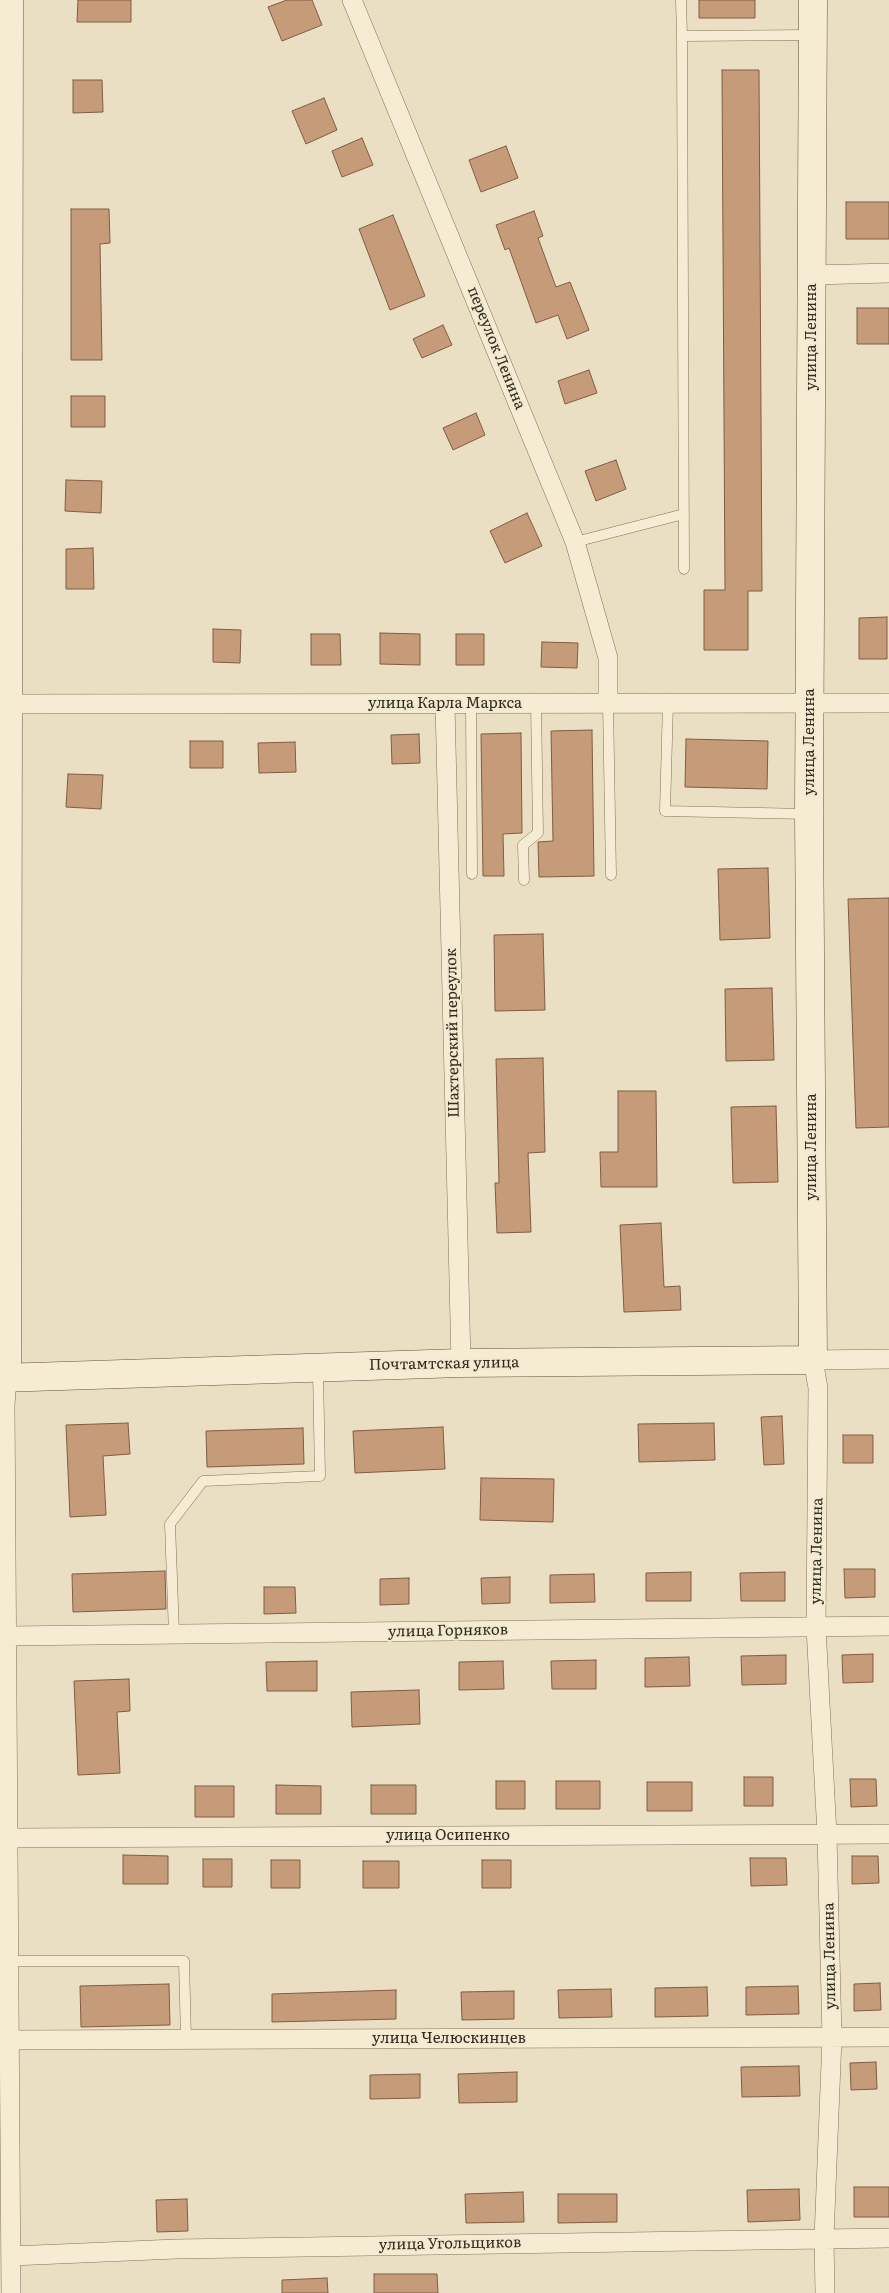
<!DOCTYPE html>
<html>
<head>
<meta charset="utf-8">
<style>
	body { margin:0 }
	canvas { display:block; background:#eadfc2 }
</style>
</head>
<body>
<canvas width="889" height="2293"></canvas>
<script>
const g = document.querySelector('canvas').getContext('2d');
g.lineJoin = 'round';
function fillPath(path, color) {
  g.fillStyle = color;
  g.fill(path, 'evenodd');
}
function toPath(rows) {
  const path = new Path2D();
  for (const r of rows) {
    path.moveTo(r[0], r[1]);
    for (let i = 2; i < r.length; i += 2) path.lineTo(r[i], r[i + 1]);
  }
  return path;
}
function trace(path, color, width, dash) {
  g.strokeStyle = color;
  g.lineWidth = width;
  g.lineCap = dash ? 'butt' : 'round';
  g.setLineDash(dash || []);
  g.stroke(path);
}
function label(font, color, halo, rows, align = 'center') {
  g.font = font + ' Literata,serif';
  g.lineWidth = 4;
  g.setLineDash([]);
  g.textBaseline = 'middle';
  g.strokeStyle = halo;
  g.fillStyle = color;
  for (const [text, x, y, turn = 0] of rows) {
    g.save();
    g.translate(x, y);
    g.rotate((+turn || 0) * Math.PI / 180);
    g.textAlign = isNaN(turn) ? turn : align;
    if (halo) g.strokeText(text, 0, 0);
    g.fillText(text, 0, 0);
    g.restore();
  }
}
const building = toPath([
	[78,0,131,0,131,22,77,22,78,0],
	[287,0,312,0,322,25,282,41,268,7,287,0],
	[699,0,755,0,755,18,699,18,699,0],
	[722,70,759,70,762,591,748,591,748,650,704,650,704,590,725,590,722,70],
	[73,80,102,80,103,112,73,113,73,80],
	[324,98,337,130,306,144,292,111,324,98],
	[362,138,373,165,342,177,332,151,362,138],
	[506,146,518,178,481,192,469,160,506,146],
	[846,202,889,202,889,239,846,239,846,202],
	[71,209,109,209,110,243,100,244,102,360,71,360,71,209],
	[534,211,543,236,538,238,556,287,570,282,589,330,567,339,558,315,536,323,509,248,505,250,496,225,534,211],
	[393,215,425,296,390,310,359,229,393,215],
	[857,308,889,308,889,344,857,344,857,308],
	[443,325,452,345,422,358,413,339,443,325],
	[589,370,597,393,565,404,558,381,589,370],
	[71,396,105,396,105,427,71,427,71,396],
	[476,413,485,435,453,450,443,428,476,413],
	[616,460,626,489,596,501,585,471,616,460],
	[66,480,102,481,101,513,65,511,66,480],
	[527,513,542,546,505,563,490,531,527,513],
	[93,548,94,589,66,589,66,549,93,548],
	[887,617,887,659,859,659,859,618,887,617],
	[213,629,241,630,240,663,213,662,213,629],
	[380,633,420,634,420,665,380,664,380,633],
	[311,634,340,634,341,665,311,665,311,634],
	[456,634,484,634,484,665,456,665,456,634],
	[542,642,578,643,577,668,541,667,542,642],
	[592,730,594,876,539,877,538,842,553,841,551,731,592,730],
	[521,733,522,833,503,834,504,876,483,876,481,734,521,733],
	[419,734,420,763,392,764,391,735,419,734],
	[686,739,768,741,767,789,685,787,686,739],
	[190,741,223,741,223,768,190,768,190,741],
	[295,742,296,772,259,773,258,743,295,742],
	[68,774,103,775,101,809,66,807,68,774],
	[768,868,770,938,720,940,718,869,768,868],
	[889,898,889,1127,856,1128,848,899,889,898],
	[543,934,545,1010,495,1011,494,935,543,934],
	[772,988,774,1060,726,1061,725,989,772,988],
	[543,1058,545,1152,528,1153,531,1232,497,1233,495,1183,499,1183,496,1059,543,1058],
	[618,1091,656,1091,657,1187,601,1187,600,1152,618,1152,618,1091],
	[776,1106,778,1182,733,1183,731,1107,776,1106],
	[661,1223,664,1287,680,1286,681,1310,624,1312,620,1225,661,1223],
	[782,1416,784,1464,764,1465,761,1417,782,1416],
	[128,1423,130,1454,103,1456,106,1515,70,1517,66,1425,128,1423],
	[714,1423,715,1460,639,1462,638,1424,714,1423],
	[443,1427,445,1469,355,1473,353,1431,443,1427],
	[303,1428,304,1464,207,1467,206,1431,303,1428],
	[843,1435,873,1435,873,1463,843,1463,843,1435],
	[481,1478,554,1479,553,1522,480,1520,481,1478],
	[844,1569,875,1569,875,1597,845,1598,844,1569],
	[165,1571,166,1609,73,1612,72,1574,165,1571],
	[691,1572,691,1601,646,1601,646,1573,691,1572],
	[785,1572,785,1601,741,1601,740,1573,785,1572],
	[594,1574,595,1602,550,1603,550,1575,594,1574],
	[510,1577,510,1603,482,1604,481,1578,510,1577],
	[409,1578,409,1604,380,1605,380,1579,409,1578],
	[264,1587,295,1587,296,1613,264,1614,264,1587],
	[873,1654,873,1682,843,1683,842,1655,873,1654],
	[786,1655,786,1684,742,1685,741,1656,786,1655],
	[689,1657,690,1686,645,1687,645,1658,689,1657],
	[596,1660,596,1689,552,1689,551,1661,596,1660],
	[317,1661,317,1691,267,1691,266,1662,317,1661],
	[503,1661,504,1689,459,1690,459,1662,503,1661],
	[129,1679,130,1711,117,1712,120,1773,78,1775,74,1681,129,1679],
	[419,1690,420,1724,352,1727,351,1692,419,1690],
	[744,1777,773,1777,773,1806,744,1806,744,1777],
	[850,1779,876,1779,877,1806,851,1807,850,1779],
	[496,1781,525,1781,525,1809,496,1809,496,1781],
	[556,1781,600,1781,600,1809,556,1809,556,1781],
	[647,1782,692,1782,692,1811,647,1811,647,1782],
	[276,1785,321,1786,321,1814,276,1814,276,1785],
	[371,1785,416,1785,416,1814,371,1814,371,1785],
	[195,1786,234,1786,234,1817,195,1817,195,1786],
	[123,1855,168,1856,168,1884,123,1884,123,1855],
	[852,1856,878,1856,879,1883,852,1884,852,1856],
	[750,1858,786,1858,787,1885,751,1886,750,1858],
	[203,1859,232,1859,232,1887,203,1887,203,1859],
	[271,1860,300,1860,300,1888,271,1888,271,1860],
	[482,1860,511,1860,511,1888,482,1888,482,1860],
	[363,1861,399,1861,399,1888,363,1888,363,1861],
	[880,1983,881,2010,854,2011,854,1984,880,1983],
	[169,1984,170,2025,81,2027,80,1986,169,1984],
	[798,1986,799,2014,746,2015,746,1987,798,1986],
	[707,1987,708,2016,655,2017,655,1988,707,1987],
	[611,1989,612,2017,559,2018,558,1990,611,1989],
	[396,1990,396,2019,272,2022,272,1994,396,1990],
	[514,1991,514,2019,462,2020,461,1992,514,1991],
	[876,2062,877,2089,851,2090,850,2063,876,2062],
	[799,2066,800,2096,742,2097,741,2067,799,2066],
	[517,2072,517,2102,459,2103,458,2074,517,2072],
	[420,2074,420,2098,370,2099,370,2075,420,2074],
	[854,2187,889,2187,889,2217,854,2217,854,2187],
	[799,2189,800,2220,748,2222,747,2190,799,2189],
	[523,2192,524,2222,466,2223,465,2194,523,2192],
	[558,2194,617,2194,617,2222,558,2223,558,2194],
	[187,2199,188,2231,157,2232,156,2200,187,2199],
	[374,2274,437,2274,438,2293,374,2293,374,2274],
	[327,2278,328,2293,282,2293,282,2280,327,2278]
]);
fillPath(building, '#c69b7a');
trace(building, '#805c42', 1);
const lane = toPath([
	[681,0,682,36,812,35],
	[682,36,684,569],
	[575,542,684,514],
	[608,703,611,875],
	[668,703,665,811,808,814],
	[471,704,472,874],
	[524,880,523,845,538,833,536,704],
	[174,1634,170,1524,203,1481,320,1476,318,1370],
	[6,1961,184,1961,186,2039]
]);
const street = toPath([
	[352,0,575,542,608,658,608,703],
	[813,275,889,273],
	[0,704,889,703],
	[445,704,461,1363],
	[7,1378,5,1405,11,2293],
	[7,1636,889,1626],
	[8,1838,889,1834],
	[9,2040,889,2037],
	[11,2256,176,2249,889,2238],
	[825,2293,824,2238,832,2038,827,1835,816,1627,818,1388,813,1360,889,1359]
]);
const secondary = toPath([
	[0,1378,461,1363,813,1360,809,814,813,0],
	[7,1378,9,0]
]);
trace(lane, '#83715a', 11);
trace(street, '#83715a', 20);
trace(secondary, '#64523e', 29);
trace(lane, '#f6ecd4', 10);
trace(street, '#f6ecd4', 19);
trace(secondary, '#f6ecd4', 28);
label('15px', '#33291e', '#f2e9d1', [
	["улица Ленина",812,337,-90],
	["переулок Ленина",496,348,68],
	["улица Карла Маркса",445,704],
	["улица Ленина",810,742,-90],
	["Шахтерский переулок",453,1033,-91],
	["улица Ленина",812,1147,-90],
	["Почтамтская улица",444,1364,-1],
	["улица Ленина",817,1551,-89],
	["улица Горняков",448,1631,-1],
	["улица Осипенко",448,1836],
	["улица Ленина",830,1956,-91],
	["улица Челюскинцев",449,2039],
	["улица Угольщиков",450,2244,-1]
]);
</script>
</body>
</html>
